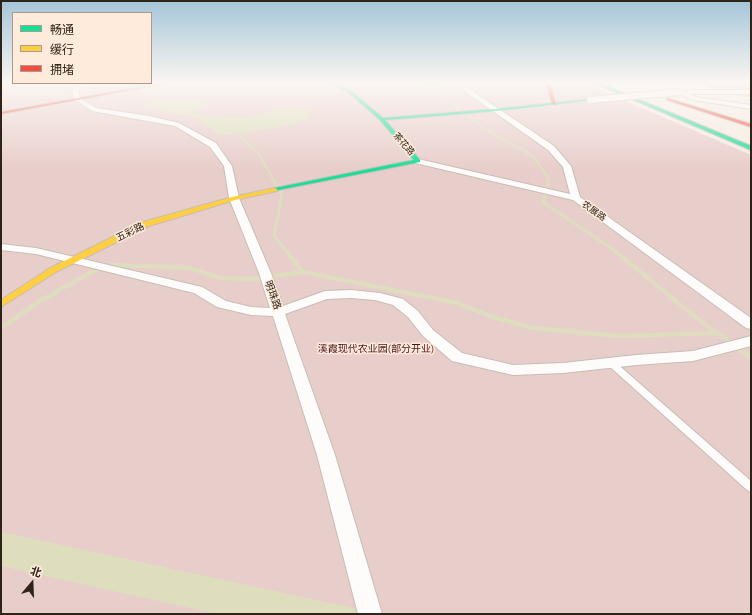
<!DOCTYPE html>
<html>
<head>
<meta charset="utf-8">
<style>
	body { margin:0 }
	#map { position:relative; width:752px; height:615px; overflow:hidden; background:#f6ece3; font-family:Ubuntu,"Noto Sans SC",sans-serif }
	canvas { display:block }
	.frame { position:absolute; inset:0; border:2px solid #2f2419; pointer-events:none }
	.legend { position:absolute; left:12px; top:12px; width:140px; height:72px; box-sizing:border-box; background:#feebdb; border:1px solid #ab9b8d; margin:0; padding:5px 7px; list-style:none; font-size:12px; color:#2f2419 }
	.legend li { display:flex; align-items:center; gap:8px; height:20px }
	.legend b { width:20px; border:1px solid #ab9b8d }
	.north { position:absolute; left:12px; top:563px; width:40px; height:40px; -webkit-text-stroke:3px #feebdb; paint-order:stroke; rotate:19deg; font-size:11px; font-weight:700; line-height:16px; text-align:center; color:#2f2419 }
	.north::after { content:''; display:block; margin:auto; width:14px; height:18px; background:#2f2419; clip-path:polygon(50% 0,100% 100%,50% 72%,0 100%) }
</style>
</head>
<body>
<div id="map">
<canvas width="752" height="615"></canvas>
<div class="frame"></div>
<ul class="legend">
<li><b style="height:5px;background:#16e098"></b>畅通</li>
<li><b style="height:5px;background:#ffcf43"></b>缓行</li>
<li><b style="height:5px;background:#f24e42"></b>拥堵</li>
</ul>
<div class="north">北</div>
</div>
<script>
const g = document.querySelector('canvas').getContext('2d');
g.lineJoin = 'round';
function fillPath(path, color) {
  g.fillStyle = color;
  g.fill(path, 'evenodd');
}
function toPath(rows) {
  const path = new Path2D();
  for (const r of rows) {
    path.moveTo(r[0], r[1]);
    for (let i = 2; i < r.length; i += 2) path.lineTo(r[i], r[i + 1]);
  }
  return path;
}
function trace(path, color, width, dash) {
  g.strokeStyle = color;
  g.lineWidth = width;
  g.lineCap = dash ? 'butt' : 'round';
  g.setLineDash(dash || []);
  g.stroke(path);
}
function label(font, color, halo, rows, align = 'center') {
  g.font = font + ' Ubuntu,"Noto Sans SC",sans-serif';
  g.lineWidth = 3;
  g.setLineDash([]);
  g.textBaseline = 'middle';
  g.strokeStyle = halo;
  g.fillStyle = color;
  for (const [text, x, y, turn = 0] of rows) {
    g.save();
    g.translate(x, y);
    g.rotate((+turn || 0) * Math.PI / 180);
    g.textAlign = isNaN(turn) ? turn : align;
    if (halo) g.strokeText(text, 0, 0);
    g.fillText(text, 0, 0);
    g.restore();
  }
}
fillPath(toPath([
	[1,83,584,83,751,155,751,614,1,614]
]), '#e8cecb');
fillPath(toPath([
	[707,83,751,83,751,97,720,93,706,87,705,85]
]), '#dfc2be');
fillPath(toPath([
	[418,83,437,83,450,94,434,95],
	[154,99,203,101,208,104,192,111,195,114,205,115,239,118,262,114,278,108,290,107,309,110,310,118,304,121,281,127,232,135,220,135,197,118,140,105],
	[1,532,381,614,218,614,1,566]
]), '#dedebf');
trace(toPath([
	[435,92,485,129]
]), '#dedebf', 2);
trace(toPath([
	[483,128,533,156,549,179,547,186],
	[235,131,258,153,277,186]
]), '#dedebf', 2.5);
trace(toPath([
	[277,185,282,194,274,236,292,258],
	[548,185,543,202,611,248,624,258]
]), '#dedebf', 3);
trace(toPath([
	[291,257,303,272],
	[622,257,698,319,741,350],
	[1,328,40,301,99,268,112,265,190,268,220,278,251,279,303,272,457,303,493,317,533,328,619,336,718,333]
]), '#dedebf', 4);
trace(toPath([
	[739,349,751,358]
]), '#dedebf', 5);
const lane = toPath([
	[611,360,614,361,751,481,751,492,747,490,608,365,607,363,608,361,611,360]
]);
const street = toPath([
	[85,83,92,83,78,91,80,98,96,108,149,116,179,123,216,143,232,166,239,198,271,273,283,306,325,291,351,290,380,293,403,299,418,311,433,330,462,353,513,365,563,363,636,355,693,351,751,336,751,346,693,361,636,365,563,373,513,375,452,361,423,336,408,317,393,305,375,300,351,298,327,299,285,314,335,455,382,614,358,614,317,455,273,316,251,315,217,307,194,293,36,254,1,250,1,244,36,248,202,287,226,301,251,307,270,308,259,273,229,198,224,166,210,147,175,126,92,111,74,99,72,90,85,83],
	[453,83,460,83,554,146,571,166,580,197,751,318,751,329,746,328,573,200,415,163,415,159,418,159,570,194,563,167,548,150,453,83],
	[680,90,685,92,688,90,751,90,751,94,689,94,696,97,751,105,751,109,693,100,678,93,677,92,680,90]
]);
const fast = toPath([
	[331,83,336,83,351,91,383,118,496,109,590,99,592,100,496,111,385,120,420,160,420,162,273,191,273,189,275,188,414,160,380,120,349,93,331,83],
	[594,83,599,83,751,146,751,150,594,83]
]);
const slow = toPath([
	[275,188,277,189,277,191,235,200,149,226,56,272,1,307,1,300,50,268,143,222,232,197,275,188]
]);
const jam = toPath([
	[161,83,170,83,1,114,1,112,161,83],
	[546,83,550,83,556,105,552,104,546,83],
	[667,98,751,124,751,127,667,100,667,98]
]);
trace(lane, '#c7bdb4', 2);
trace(street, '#c7bdb4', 2);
trace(fast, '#c7bdb4', 2);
trace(slow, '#c7bdb4', 2);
trace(jam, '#c7bdb4', 2);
fillPath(lane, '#fefcfb');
fillPath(street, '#fefcfb');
fillPath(fast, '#16e098');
fillPath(slow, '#ffcf43');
fillPath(jam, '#f24e42');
const streetBridge = toPath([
	[590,100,680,92]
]);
trace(streetBridge, '#c7bdb4', 8, []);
trace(streetBridge, '#fefcfb', 6);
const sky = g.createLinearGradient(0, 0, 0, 169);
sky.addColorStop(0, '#a4c5d8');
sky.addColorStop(0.49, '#fbf6f2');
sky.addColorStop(1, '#fbf6f200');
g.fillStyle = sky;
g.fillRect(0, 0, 752, 169);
label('9px', '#2f2419', '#feebdb', [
	["茶花路",404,144,49],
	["农展路",594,211,36]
]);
label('10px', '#2f2419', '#feebdb', [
	["五彩路",130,232,-26],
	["明珠路",273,295,70]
]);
label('10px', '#4c151b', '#feebdb', [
	["溪霞现代农业园(部分开业)",376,349]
]);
</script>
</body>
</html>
